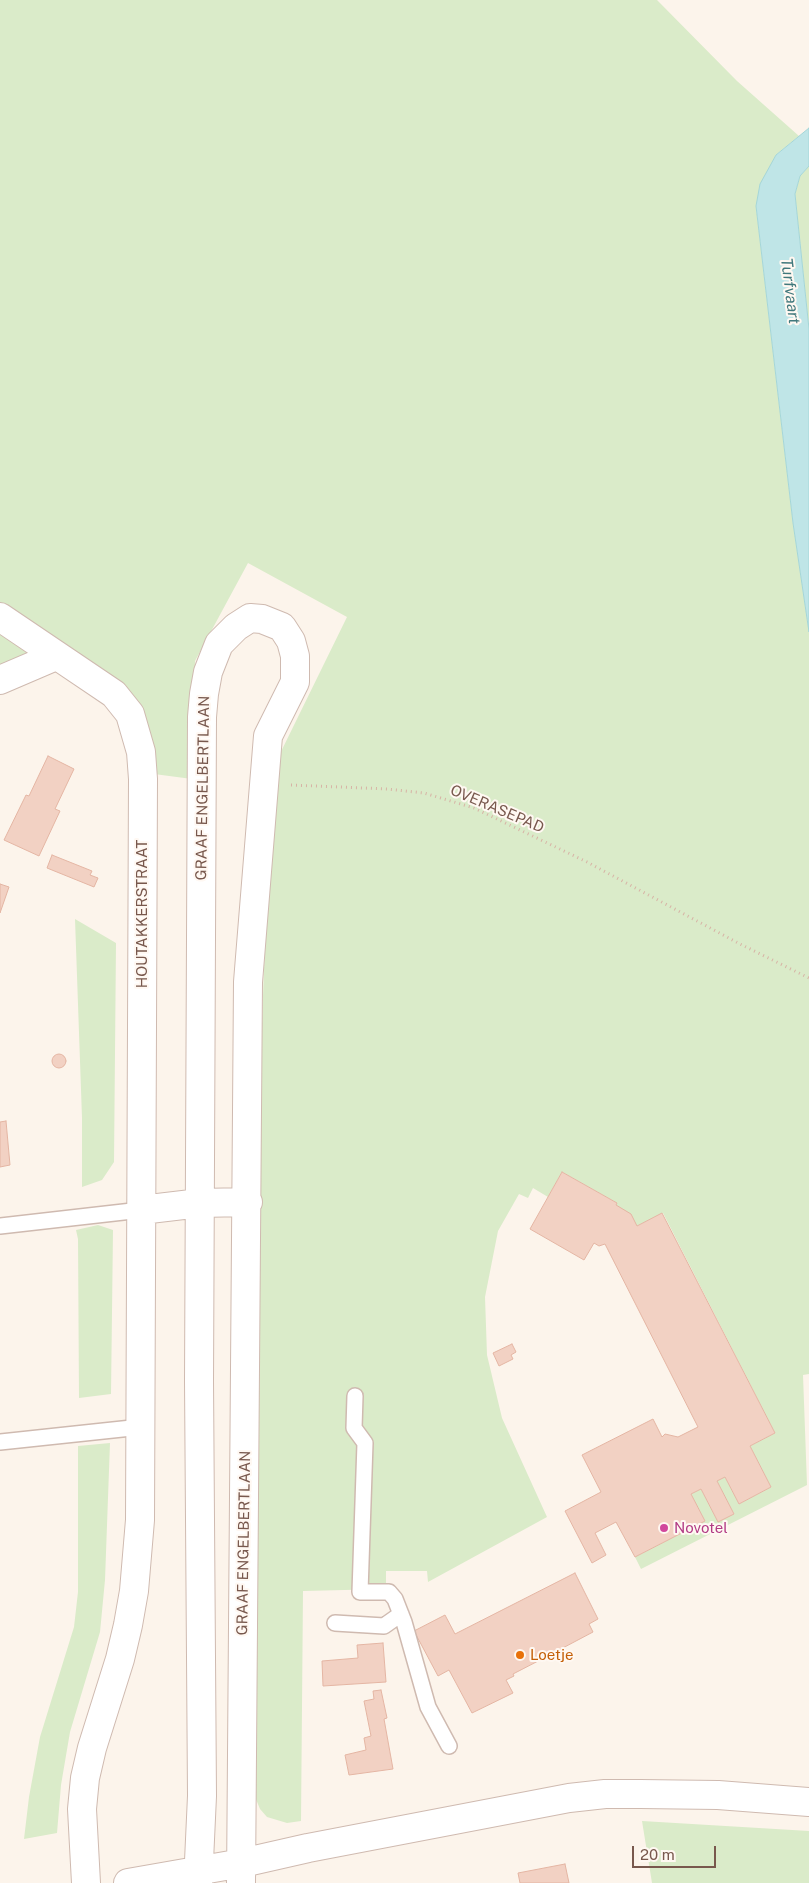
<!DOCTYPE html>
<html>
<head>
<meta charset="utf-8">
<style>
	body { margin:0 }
	#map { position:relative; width:809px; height:1883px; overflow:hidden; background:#fcf4eb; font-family:"Public Sans",sans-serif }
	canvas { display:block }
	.scale { position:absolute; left:632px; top:1846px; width:84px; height:22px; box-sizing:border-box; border:2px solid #78584d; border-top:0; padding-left:6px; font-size:15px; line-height:18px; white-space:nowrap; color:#78584d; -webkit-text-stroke:4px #fff8f2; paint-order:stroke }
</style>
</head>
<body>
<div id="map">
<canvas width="809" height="1883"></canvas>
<div class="scale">20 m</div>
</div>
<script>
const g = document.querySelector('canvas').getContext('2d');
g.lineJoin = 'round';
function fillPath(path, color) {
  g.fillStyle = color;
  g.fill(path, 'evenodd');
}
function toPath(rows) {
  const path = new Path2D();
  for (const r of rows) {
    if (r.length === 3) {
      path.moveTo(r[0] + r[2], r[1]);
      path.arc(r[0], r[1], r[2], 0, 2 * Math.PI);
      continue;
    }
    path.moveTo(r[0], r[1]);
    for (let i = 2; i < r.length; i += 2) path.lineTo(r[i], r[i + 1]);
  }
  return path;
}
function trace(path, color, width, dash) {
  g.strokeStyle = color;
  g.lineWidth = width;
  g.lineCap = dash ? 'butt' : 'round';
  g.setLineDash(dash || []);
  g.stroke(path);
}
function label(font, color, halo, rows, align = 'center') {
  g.font = font + ' "Public Sans",sans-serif';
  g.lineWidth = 4;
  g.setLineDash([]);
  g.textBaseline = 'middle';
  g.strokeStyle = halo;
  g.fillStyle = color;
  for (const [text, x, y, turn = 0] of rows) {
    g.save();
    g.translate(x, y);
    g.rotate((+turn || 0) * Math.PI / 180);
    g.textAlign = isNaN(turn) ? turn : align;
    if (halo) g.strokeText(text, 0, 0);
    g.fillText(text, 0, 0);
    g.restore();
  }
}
fillPath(toPath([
	[0,0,657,0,737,81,799,136,776,155,756,206,793,523,809,632,809,1374,803,1375,807,1485,641,1569,635,1557,705,1521,691,1494,701,1489,718,1522,734,1514,717,1481,725,1477,739,1504,771,1487,750,1446,775,1433,663,1213,637,1226,616,1205,617,1203,562,1172,548,1197,533,1188,528,1198,519,1194,498,1231,485,1297,487,1355,502,1418,547,1517,428,1582,427,1571,386,1571,386,1589,303,1591,301,1821,287,1823,267,1817,260,1809,253,1792,259,1108,264,968,275,791,271,772,347,617,248,563,195,661,192,779,154,774,143,710,120,681,48,638,0,604],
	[809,166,809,329,795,194,800,176],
	[0,630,14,640,32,657,0,668],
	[75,919,116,943,114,1162,102,1180,82,1187,82,1118],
	[98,1225,113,1230,111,1394,79,1398,78,1239,76,1230],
	[110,1443,105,1580,100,1632,70,1732,61,1785,57,1833,24,1839,29,1797,40,1737,74,1627,78,1592,78,1446],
	[642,1821,809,1831,809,1883,652,1883]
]), '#daebc9');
const water = toPath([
	[809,128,809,166,800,176,795,194,809,329,809,632,793,523,756,206,760,184,776,155,809,128]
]);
fillPath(water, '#bfe5e7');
trace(water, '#a5d6d8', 1);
const building = toPath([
	[48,756,74,769,55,809,60,811,39,856,4,840,26,795,29,796,48,756],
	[52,855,92,871,90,875,98,878,94,887,47,868,52,855],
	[0,884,9,887,0,913,0,884],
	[59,1061,7],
	[6,1121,10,1165,0,1167,0,1122,6,1121],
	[562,1172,617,1203,616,1205,631,1214,637,1226,662,1213,775,1433,750,1446,771,1487,739,1504,725,1477,717,1481,734,1514,718,1522,701,1489,691,1494,705,1521,635,1557,616,1522,595,1533,606,1555,592,1563,565,1511,601,1492,582,1455,653,1419,662,1437,665,1434,678,1437,698,1427,605,1244,599,1246,594,1243,584,1260,530,1229,562,1172],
	[512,1344,516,1352,511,1355,513,1359,499,1366,493,1353,512,1344],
	[575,1573,598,1619,589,1624,593,1632,559,1650,560,1652,543,1661,542,1659,513,1674,514,1676,506,1680,513,1693,472,1713,449,1670,438,1676,414,1631,445,1615,455,1634,575,1573],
	[383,1643,386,1682,323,1686,322,1661,358,1658,357,1645,383,1643],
	[381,1690,387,1718,384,1719,393,1769,349,1775,345,1755,366,1750,364,1738,371,1736,364,1701,374,1699,373,1691,381,1690],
	[565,1864,569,1883,520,1883,518,1873,565,1864]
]);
fillPath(building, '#f2d1c3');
trace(building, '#e4b5a3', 1);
const service = toPath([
	[0,1226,141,1210],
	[355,1396,354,1428,365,1443,360,1592,389,1592,395,1599,404,1622,428,1707,449,1746],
	[0,1442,141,1427],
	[335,1623,384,1626,401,1614]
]);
const minor = toPath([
	[0,617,114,694,130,714,141,752,143,779,140,1520,134,1591,128,1625,120,1659,92,1748,85,1778,82,1809,86,1883],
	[0,680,56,656],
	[141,1210,200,1203,248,1202],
	[128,1883,242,1863,308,1848,569,1798,605,1794,640,1794,718,1795,809,1802],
	[198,1883,202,1796,199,1381,202,717,204,694,208,672,219,644,236,627,250,618,262,619,282,627,291,641,295,656,295,682,268,736,248,982,241,1883]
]);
trace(service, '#cfbab0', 18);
trace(minor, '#cfbab0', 30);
trace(toPath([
	[291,785,387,789,424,793,474,808,587,862,740,944,809,978]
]), '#d7b3a5', 3, [1, 4]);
trace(service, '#fff', 15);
trace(minor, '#fff', 28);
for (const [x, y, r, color] of [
	[664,1528,5,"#d1479c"],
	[520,1655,5,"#e8710a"]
]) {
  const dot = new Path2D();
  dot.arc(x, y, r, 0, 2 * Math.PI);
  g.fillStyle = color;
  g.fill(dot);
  trace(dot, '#fff8f2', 2);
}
label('15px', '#78584d', '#fff8f2', [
	["GRAAF ENGELBERTLAAN",203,788,-89],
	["OVERASEPAD",497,809,23],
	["HOUTAKKERSTRAAT",142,914,-90],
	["GRAAF ENGELBERTLAAN",244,1543,-89]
]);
label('15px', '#b23c85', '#fff8f2', [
	["Novotel",674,1528]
], 'left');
label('15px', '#c56008', '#fff8f2', [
	["Loetje",530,1655]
], 'left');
label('italic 16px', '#40787c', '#fff8f2', [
	["Turfvaart",790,291,83]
]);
</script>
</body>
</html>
